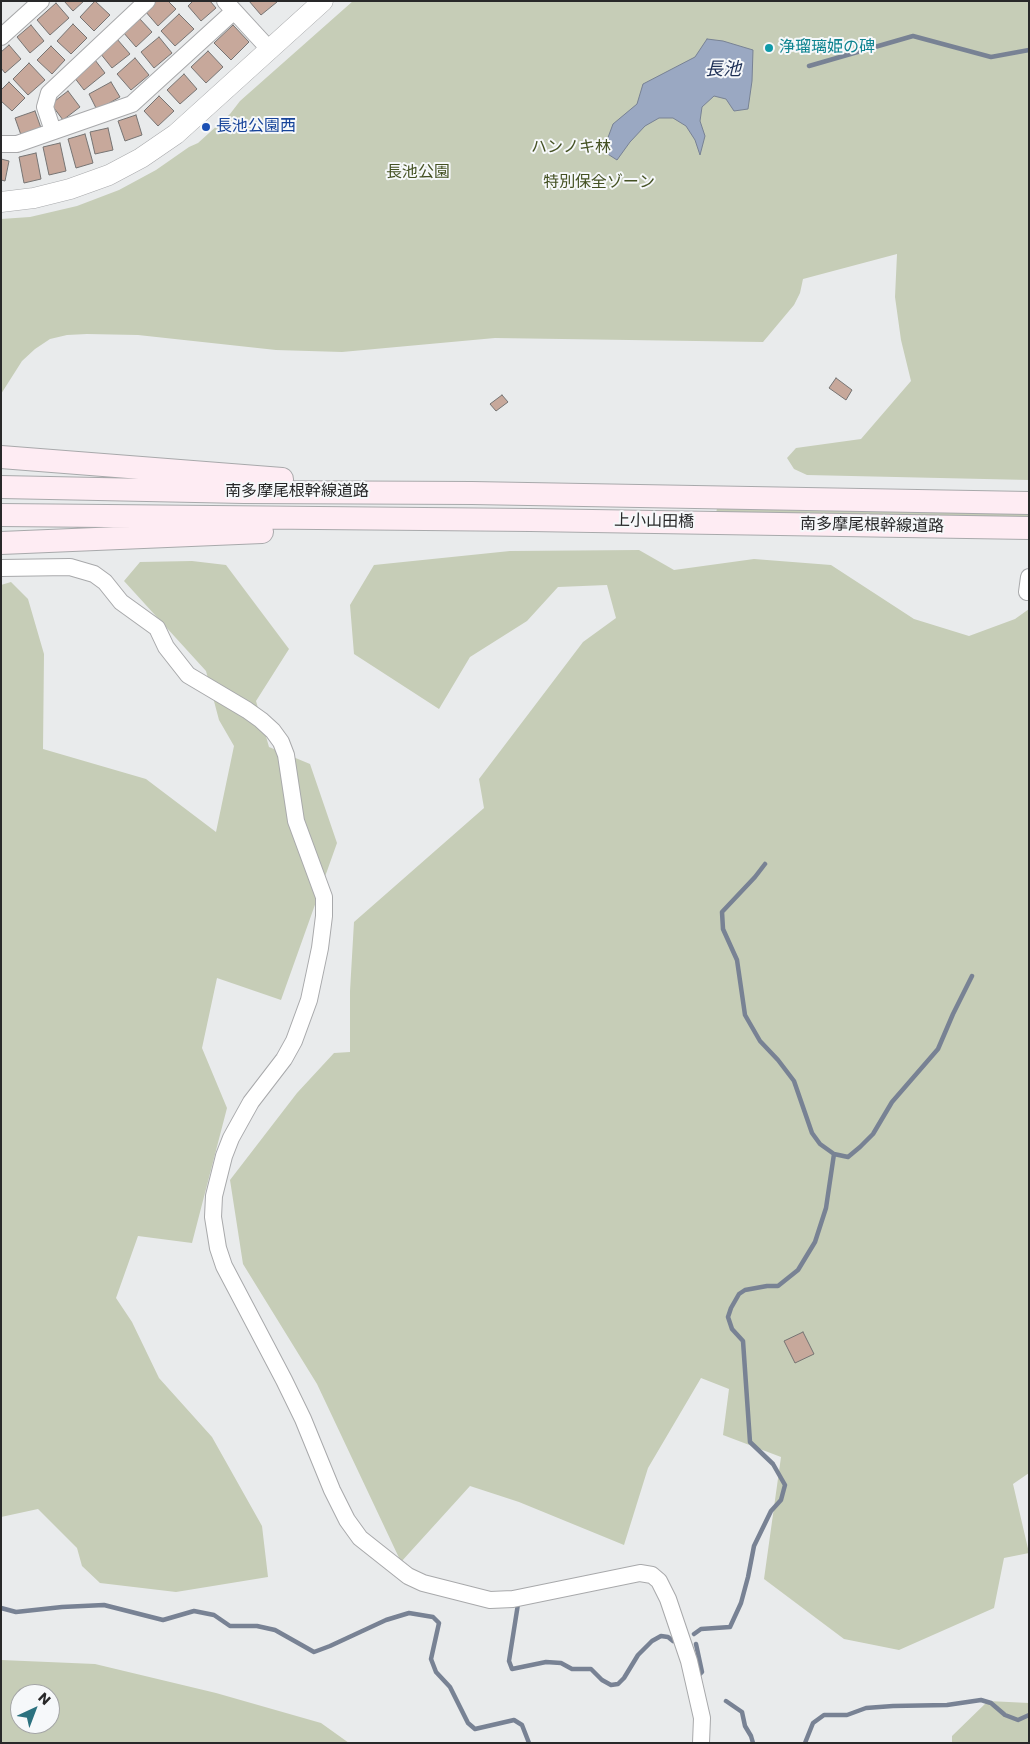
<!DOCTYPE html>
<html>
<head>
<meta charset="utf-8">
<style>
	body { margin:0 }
	#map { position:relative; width:1030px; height:1744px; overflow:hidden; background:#e9ebec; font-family:Poppins,sans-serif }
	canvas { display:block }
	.frame { position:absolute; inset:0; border:2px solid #282829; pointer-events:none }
	.north { position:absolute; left:10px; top:1684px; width:50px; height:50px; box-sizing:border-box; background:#f6f8fa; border:1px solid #a4a5a6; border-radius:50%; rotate:43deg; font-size:14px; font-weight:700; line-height:20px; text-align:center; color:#282829 }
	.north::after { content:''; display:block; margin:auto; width:18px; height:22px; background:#2b717f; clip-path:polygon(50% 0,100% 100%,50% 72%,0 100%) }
</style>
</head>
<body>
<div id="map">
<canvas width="1030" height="1744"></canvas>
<div class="frame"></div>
<div class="north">N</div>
</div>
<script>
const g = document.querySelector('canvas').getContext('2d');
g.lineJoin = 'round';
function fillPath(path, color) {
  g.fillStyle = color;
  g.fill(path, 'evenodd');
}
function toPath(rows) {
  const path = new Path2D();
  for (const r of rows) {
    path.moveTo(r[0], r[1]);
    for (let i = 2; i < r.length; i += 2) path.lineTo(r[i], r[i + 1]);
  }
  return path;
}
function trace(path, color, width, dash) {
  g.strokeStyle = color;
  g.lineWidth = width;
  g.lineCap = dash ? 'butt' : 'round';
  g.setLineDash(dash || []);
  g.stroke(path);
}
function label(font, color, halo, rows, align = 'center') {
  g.font = font + ' Poppins,"Noto Sans JP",sans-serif';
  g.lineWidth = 4;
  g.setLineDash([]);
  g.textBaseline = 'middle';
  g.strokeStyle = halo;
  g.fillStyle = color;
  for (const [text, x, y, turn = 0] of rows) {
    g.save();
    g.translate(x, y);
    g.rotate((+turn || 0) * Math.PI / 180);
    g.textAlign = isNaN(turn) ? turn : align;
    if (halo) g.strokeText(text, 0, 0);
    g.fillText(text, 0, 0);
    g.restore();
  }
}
fillPath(toPath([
	[353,1,1029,1,1029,480,807,475,794,469,787,458,796,448,861,439,911,381,901,340,895,297,897,254,803,279,800,293,794,305,763,342,495,338,342,352,276,350,138,335,87,334,67,335,50,339,35,349,22,361,1,394,1,219,30,217,77,206,119,190,156,170,189,147,198,143,230,114,240,101],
	[717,508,1029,513,1029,520,716,514],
	[639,550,674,570,754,559,831,565,914,619,969,636,1015,619,1029,609,1029,1473,1013,1484,1029,1553,1004,1558,994,1608,899,1650,844,1639,764,1579,781,1457,723,1435,729,1389,701,1378,648,1468,624,1545,519,1502,470,1486,401,1562,317,1384,243,1264,230,1180,297,1093,334,1053,350,1052,350,991,354,922,484,808,479,779,583,642,616,618,607,585,558,587,527,621,470,657,439,709,354,654,350,605,374,565,510,551],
	[192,561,226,565,289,649,256,701,269,747,310,764,337,843,281,1000,217,978,202,1048,227,1108,192,1243,138,1236,116,1298,132,1322,159,1378,212,1437,262,1526,268,1577,176,1592,100,1583,82,1566,77,1548,38,1509,1,1517,1,585,11,582,28,599,44,654,43,749,146,779,216,832,234,746,219,720,206,671,124,581,140,562],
	[1,1660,95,1664,216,1693,321,1723,349,1743,1,1743],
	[20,1694,50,1694,50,1724,20,1724],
	[988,1701,1029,1703,1029,1743,952,1743,952,1736]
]), '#c6cdb7');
const water = toPath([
	[707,39,723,41,753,50,752,81,748,109,734,111,726,99,714,96,702,107,700,121,705,136,700,155,695,140,686,126,673,118,659,118,645,126,630,142,617,160,603,151,613,124,637,104,643,84,695,57,707,39]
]);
fillPath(water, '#9aa8c2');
trace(water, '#788294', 1);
trace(toPath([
	[809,66,913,36,991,57,1029,50],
	[765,864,755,877,722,912,723,929,737,960,745,1015,760,1041,778,1060,794,1081,812,1133,820,1144,834,1154,848,1157,860,1147,873,1134,892,1102,938,1049,953,1014,972,976],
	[518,1604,509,1661,512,1669,546,1662,561,1663,572,1669,591,1669,602,1680,611,1685,618,1684,624,1678,638,1655,652,1641,661,1636,668,1637,673,1641],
	[1,1608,16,1612,62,1607,104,1605,163,1620,194,1611,214,1615,230,1626,257,1626,275,1630,314,1652,330,1646,386,1620,409,1613,433,1617,439,1623,431,1659,436,1672,450,1687,468,1723,475,1729,514,1720,522,1725,529,1743],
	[694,1634,701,1629,730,1627,741,1603,748,1577,754,1546,771,1511,781,1500,785,1485,773,1464,750,1442,743,1341,732,1329,728,1317,731,1308,739,1294,745,1290,767,1286,778,1286,798,1270,815,1242,826,1208,834,1154],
	[696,1644,702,1672,697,1677],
	[726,1701,742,1712,745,1726,751,1736,753,1743],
	[805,1743,813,1723,824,1715,847,1715,866,1708,893,1706,947,1705,981,1700,991,1703,1005,1715,1018,1720,1029,1715]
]), '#788294', 4.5);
const building = toPath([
	[64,1,84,1,73,11,64,1],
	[95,1,110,15,94,31,80,17,95,1],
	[155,1,168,1,176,9,158,26,145,11,155,1],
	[193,1,210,1,216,8,201,21,188,6,193,1],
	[249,1,276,1,277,2,261,15,249,1],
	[56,3,69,18,50,35,37,20,56,3],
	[179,14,194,29,175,46,161,31,179,14],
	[139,18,152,32,136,47,123,32,139,18],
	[73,24,87,38,71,54,57,41,73,24],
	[31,25,44,41,30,53,17,37,31,25],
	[233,25,249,42,231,60,214,43,233,25],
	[159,37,172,53,154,68,141,52,159,37],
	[117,39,130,54,112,68,100,53,117,39],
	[9,45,21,59,5,73,1,68,1,52,9,45],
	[51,46,65,60,52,74,37,60,51,46],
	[208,51,223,67,206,83,191,67,208,51],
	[135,58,149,75,131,90,117,74,135,58],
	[95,60,105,73,84,90,74,77,95,60],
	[29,63,45,80,28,95,13,79,29,63],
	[184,74,197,89,180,104,167,90,184,74],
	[9,82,25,98,12,111,1,101,1,90,9,82],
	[111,82,120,97,97,110,89,94,111,82],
	[68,91,80,107,63,120,51,104,68,91],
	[159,96,174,111,158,126,144,111,159,96],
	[35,111,41,128,21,135,15,118,35,111],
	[136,115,142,135,125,141,118,121,136,115],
	[108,128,113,150,95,154,90,132,108,128],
	[85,134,93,163,76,168,68,139,85,134],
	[60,143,66,171,49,175,43,147,60,143],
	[36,153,41,179,24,183,19,157,36,153],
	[1,159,9,161,5,181,1,180,1,159],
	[836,378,852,390,846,400,829,388,836,378],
	[502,395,508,402,496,411,490,404,502,395],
	[803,1332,814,1354,795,1363,784,1341,803,1332]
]);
fillPath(building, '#c7a89b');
trace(building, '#767473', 1);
const minor = toPath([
	[225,1,270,50],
	[1,37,41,1],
	[53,131,45,107,49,93,147,1],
	[1,144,17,144,132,104,234,11],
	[1,568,70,567,94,574,105,582,121,602,157,628,166,647,188,675,247,710,261,720,273,731,281,742,286,755,296,821,324,897,324,916,320,948,309,1000,294,1041,284,1059,251,1102,231,1138,224,1156,214,1196,213,1217,218,1248,224,1266,284,1380,303,1419,332,1490,347,1520,360,1538,408,1576,423,1583,490,1600,513,1599,640,1573,652,1575,659,1581,668,1599,689,1661,702,1718,701,1743],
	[1027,592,1029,577]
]);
const tertiary = toPath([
	[1,202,34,198,70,189,109,175,141,158,176,134,323,1]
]);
const secondary = toPath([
	[1,457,282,479],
	[1,487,244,492,472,493,1029,503],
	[1,515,530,520,1029,528],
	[1,543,262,532]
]);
trace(minor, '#a8a9ab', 18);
trace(tertiary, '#a8a9ab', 21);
trace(secondary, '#a8a9ab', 24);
trace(minor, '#fff', 16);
trace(tertiary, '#fff', 20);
trace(secondary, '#feecf3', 22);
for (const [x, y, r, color] of [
	[769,48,5,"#0f9aa8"],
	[206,127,5,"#1a4fb4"]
]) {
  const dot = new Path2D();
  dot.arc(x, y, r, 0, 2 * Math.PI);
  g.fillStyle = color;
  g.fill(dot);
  trace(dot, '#f6f8fa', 2);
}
label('16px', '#0d838f', '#f6f8fa', [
	["浄瑠璃姫の碑",779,48]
], 'left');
label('16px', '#164399', '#f6f8fa', [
	["長池公園西",216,127]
], 'left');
label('16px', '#445123', '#f6f8fa', [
	["ハンノキ林",571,148],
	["長池公園",418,173],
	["特別保全ゾーン",599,183]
]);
label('16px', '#282829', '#f6f8fa', [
	["南多摩尾根幹線道路",297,492],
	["上小山田橋",654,522,1],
	["南多摩尾根幹線道路",872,526,1]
]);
label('italic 18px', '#1e3056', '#f6f8fa', [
	["長池",723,70]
]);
</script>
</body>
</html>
